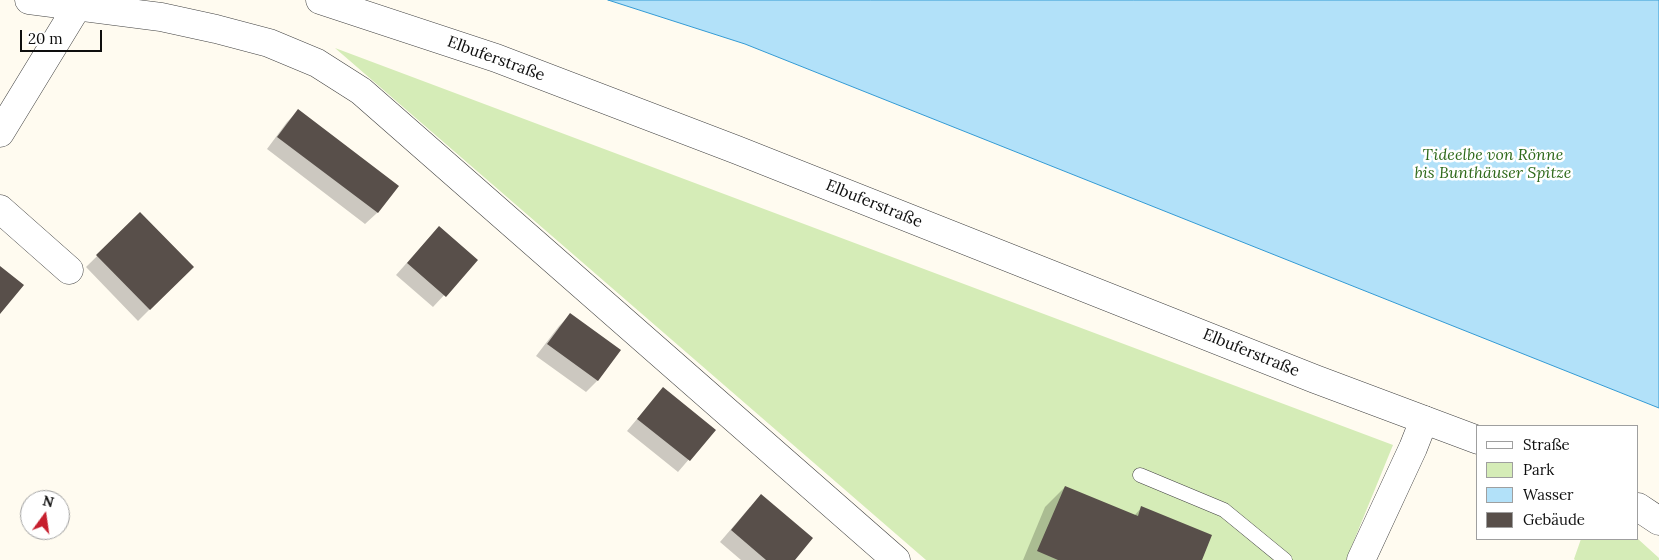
<!DOCTYPE html>
<html>
<head>
<meta charset="utf-8">
<style>
	body { margin:0 }
	#map { position:relative; width:1659px; height:560px; overflow:hidden; background:#fffbf0; font-family:Lora,serif }
	canvas { display:block }
	.legend { position:absolute; left:1476px; top:425px; width:162px; height:115px; box-sizing:border-box; background:#fff; border:1px solid #9f9f9f; margin:0; padding:6px 9px; list-style:none; font-size:15px; color:#0e0e0e }
	.legend li { display:flex; align-items:center; gap:10px; height:25px }
	.legend b { width:25px; border:1px solid #9f9f9f }
	.north { position:absolute; left:20px; top:490px; width:50px; height:50px; box-sizing:border-box; background:#fff; border:1px solid #9f9f9f; border-radius:50%; rotate:14deg; font-size:14px; font-weight:700; line-height:20px; text-align:center; color:#0e0e0e }
	.north::after { content:''; display:block; margin:auto; width:18px; height:22px; background:#c61f2e; clip-path:polygon(50% 0,100% 100%,50% 72%,0 100%) }
	.scale { position:absolute; left:20px; top:30px; width:82px; height:22px; box-sizing:border-box; border:2px solid #0e0e0e; border-top:0; padding-left:6px; font-size:15px; line-height:18px; white-space:nowrap; color:#0e0e0e; -webkit-text-stroke:4px #fff; paint-order:stroke }
</style>
</head>
<body>
<div id="map">
<canvas width="1659" height="560"></canvas>
<ul class="legend">
<li><b style="height:6px;background:#fff"></b>Straße</li>
<li><b style="height:14px;background:#d5ecb7"></b>Park</li>
<li><b style="height:14px;background:#b2e1f9"></b>Wasser</li>
<li><b style="height:14px;background:#584f4a"></b>Gebäude</li>
</ul>
<div class="north">N</div>
<div class="scale">20 m</div>
</div>
<script>
const g = document.querySelector('canvas').getContext('2d');
g.lineJoin = 'round';
function fillPath(path, color) {
  g.fillStyle = color;
  g.fill(path, 'evenodd');
}
function toPath(rows) {
  const path = new Path2D();
  for (const r of rows) {
    path.moveTo(r[0], r[1]);
    for (let i = 2; i < r.length; i += 2) path.lineTo(r[i], r[i + 1]);
  }
  return path;
}
function trace(path, color, width, dash) {
  g.strokeStyle = color;
  g.lineWidth = width;
  g.lineCap = dash ? 'butt' : 'round';
  g.setLineDash(dash || []);
  g.stroke(path);
}
function label(font, color, halo, rows, align = 'center') {
  g.font = font + ' Lora,serif';
  g.lineWidth = 5;
  g.setLineDash([]);
  g.textBaseline = 'middle';
  g.strokeStyle = halo;
  g.fillStyle = color;
  for (const [text, x, y, turn = 0] of rows) {
    g.save();
    g.translate(x, y);
    g.rotate((+turn || 0) * Math.PI / 180);
    g.textAlign = isNaN(turn) ? turn : align;
    if (halo) g.strokeText(text, 0, 0);
    g.fillText(text, 0, 0);
    g.restore();
  }
}
fillPath(toPath([
	[335,48,1393,445,1346,560,926,560],
	[1581,539,1638,539,1659,558,1659,560,1575,560,1574,559]
]), '#d5ecb7');
const water = toPath([
	[608,0,1659,0,1659,408,745,44,608,0]
]);
fillPath(water, '#b2e1f9');
trace(water, '#359bd4', 1);
fillPath(toPath([
	[298,111,397,186,377,213,365,224,267,149,287,122],
	[140,214,192,267,138,321,86,267],
	[428,239,477,260,433,307,396,275],
	[570,315,619,350,597,381,586,392,536,356,559,326],
	[663,388,714,430,678,472,627,431],
	[1065,487,1134,516,1142,507,1200,560,1023,560,1045,507],
	[750,507,793,560,741,560,720,542]
]), '#0003');
fillPath(toPath([
	[298,109,399,186,378,213,277,137],
	[140,212,194,267,150,310,96,255],
	[439,226,478,260,446,297,407,263],
	[0,266,24,285,0,314],
	[570,313,621,350,598,381,547,344],
	[663,387,716,430,690,461,637,419],
	[1065,486,1138,516,1141,506,1212,535,1202,560,1058,560,1037,551],
	[761,494,813,538,795,560,766,560,731,530]
]), '#584f4a');
const service = toPath([
	[1140,475,1224,510,1285,560]
]);
const minor = toPath([
	[29,0,161,17,216,29,269,43,317,63,361,91,896,560],
	[0,133,77,7],
	[0,209,69,270],
	[1361,560,1413,448,1424,420]
]);
const tertiary = toPath([
	[320,0,496,58,737,150,1315,379,1478,440],
	[1638,507,1659,521]
]);
trace(service, '#414141', 15);
trace(minor, '#414141', 29);
trace(tertiary, '#414141', 29);
trace(service, '#fff', 14);
trace(minor, '#fff', 28);
trace(tertiary, '#fff', 28);
label('16px', '#0e0e0e', '#fff', [
	["Elbuferstraße",496,59,20],
	["Elbuferstraße",874,204,22],
	["Elbuferstraße",1251,353,22]
]);
label('italic 16px', '#2f6a1b', '#fff', [
	["Tideelbe von Rönne",1493,155],
	["bis Bunthäuser Spitze",1493,173]
]);
</script>
</body>
</html>
